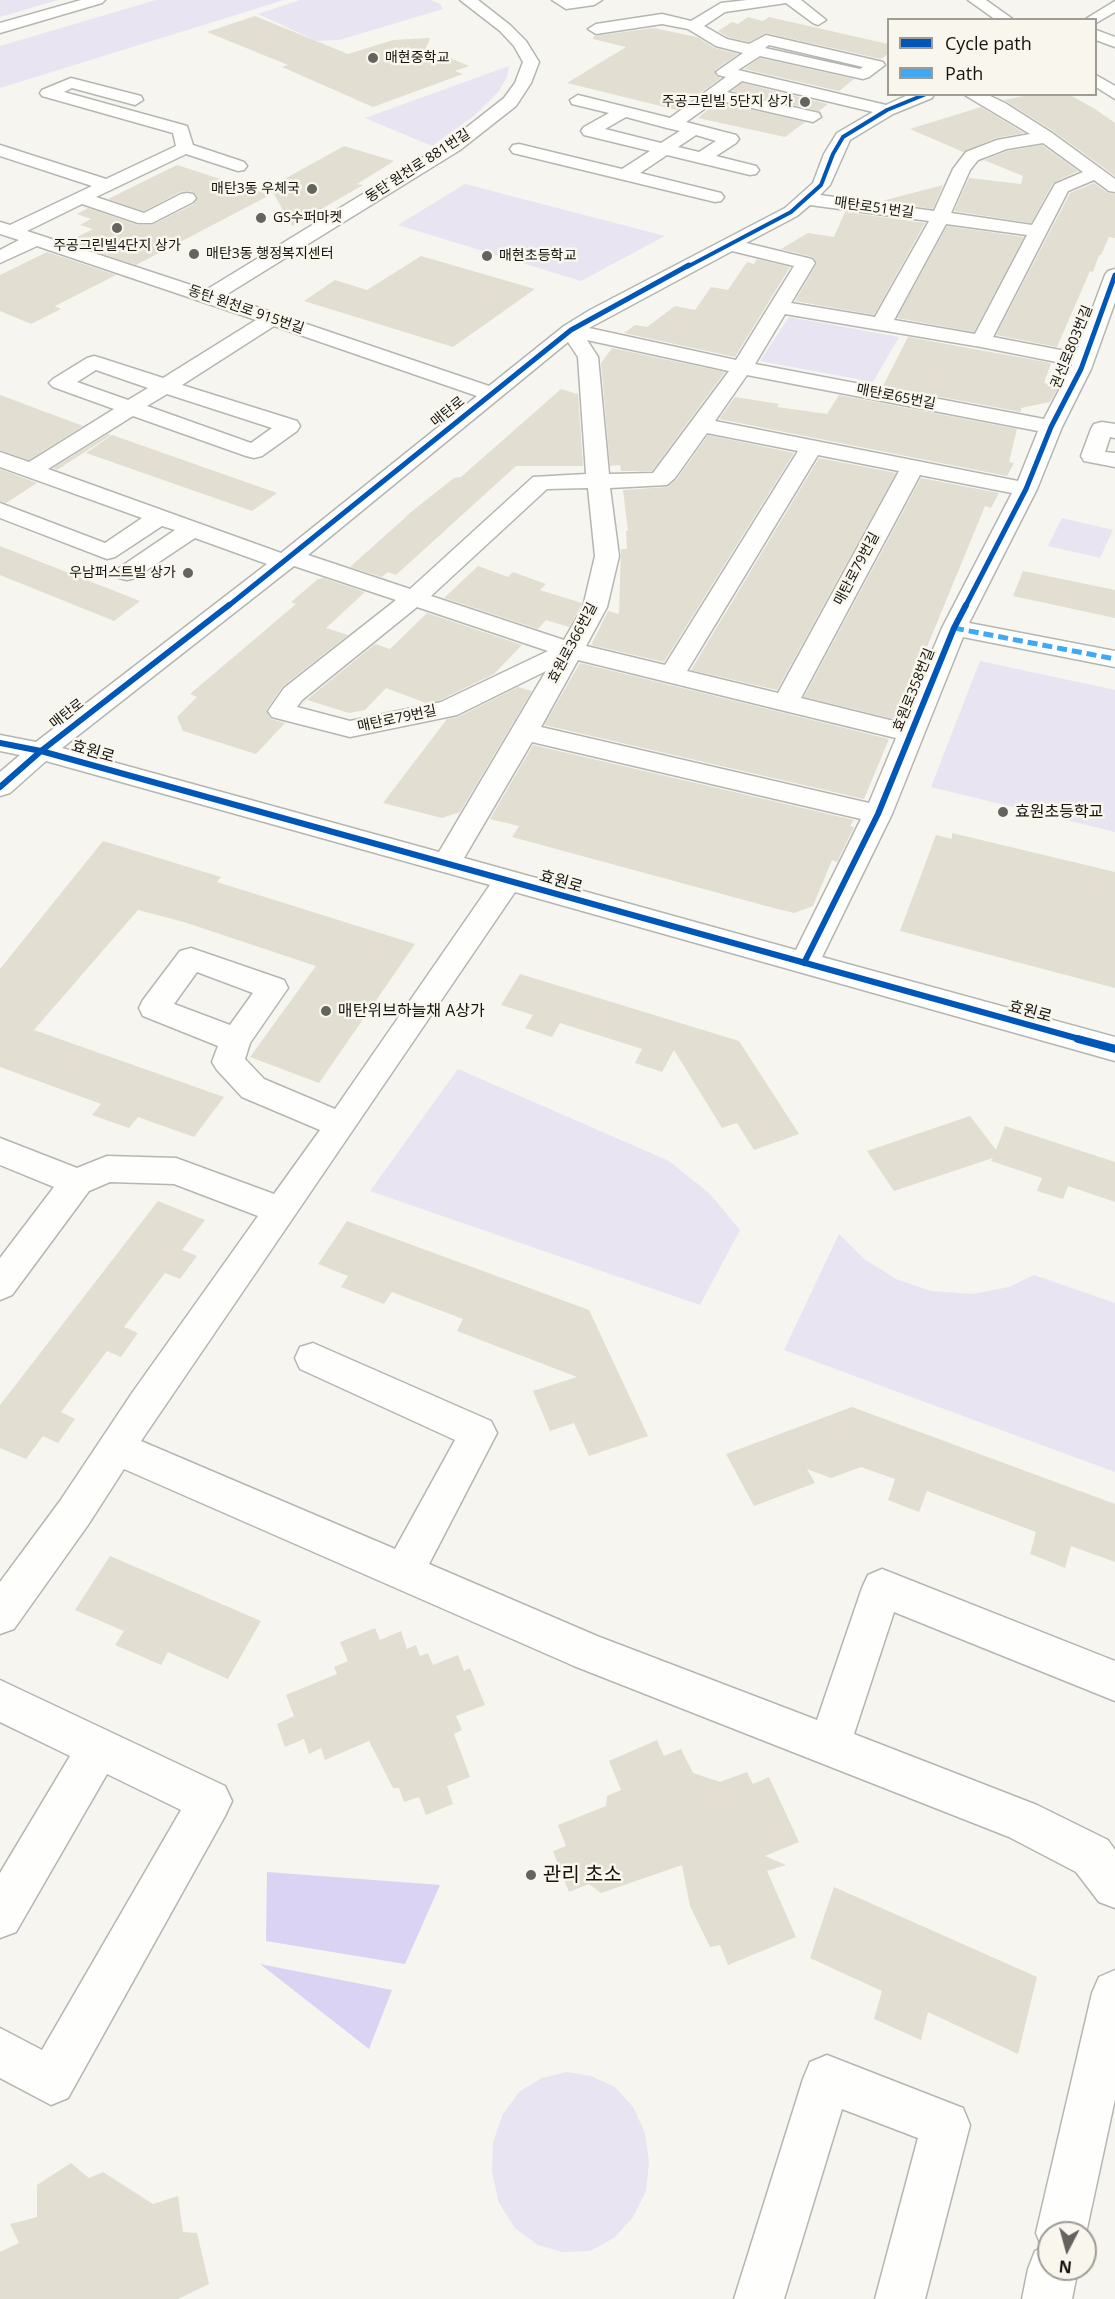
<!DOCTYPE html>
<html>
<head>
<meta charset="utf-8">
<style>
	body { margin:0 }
	#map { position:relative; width:1115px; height:2299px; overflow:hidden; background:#f6f5f0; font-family:"Open Sans",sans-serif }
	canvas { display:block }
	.legend { position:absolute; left:887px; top:18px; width:210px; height:78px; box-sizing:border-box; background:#f9f7ed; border:2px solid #9e9c95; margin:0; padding:8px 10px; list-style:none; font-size:18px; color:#151410 }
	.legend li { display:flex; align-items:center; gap:12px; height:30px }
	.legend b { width:30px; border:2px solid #9e9c95 }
	.north { position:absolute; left:1037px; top:2221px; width:60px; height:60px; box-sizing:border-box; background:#f9f7ed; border:2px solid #9e9c95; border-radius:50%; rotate:186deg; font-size:16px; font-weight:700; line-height:24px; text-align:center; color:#151410 }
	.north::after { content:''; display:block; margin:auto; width:21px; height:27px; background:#64635e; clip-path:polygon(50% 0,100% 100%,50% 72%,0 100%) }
</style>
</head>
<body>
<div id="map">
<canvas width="1115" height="2299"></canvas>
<ul class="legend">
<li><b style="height:8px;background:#0057b8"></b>Cycle path</li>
<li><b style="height:8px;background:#3fa9f5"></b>Path</li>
</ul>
<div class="north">N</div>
</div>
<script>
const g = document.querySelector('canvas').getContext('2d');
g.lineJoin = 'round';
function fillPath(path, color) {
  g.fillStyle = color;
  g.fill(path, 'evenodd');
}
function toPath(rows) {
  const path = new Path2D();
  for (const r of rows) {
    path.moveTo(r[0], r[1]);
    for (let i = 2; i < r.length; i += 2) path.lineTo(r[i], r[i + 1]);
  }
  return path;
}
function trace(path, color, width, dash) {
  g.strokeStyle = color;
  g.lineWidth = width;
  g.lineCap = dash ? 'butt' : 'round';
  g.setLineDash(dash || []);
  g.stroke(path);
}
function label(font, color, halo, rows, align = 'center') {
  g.font = font + ' "Open Sans","Noto Sans KR",sans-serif';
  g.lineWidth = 5;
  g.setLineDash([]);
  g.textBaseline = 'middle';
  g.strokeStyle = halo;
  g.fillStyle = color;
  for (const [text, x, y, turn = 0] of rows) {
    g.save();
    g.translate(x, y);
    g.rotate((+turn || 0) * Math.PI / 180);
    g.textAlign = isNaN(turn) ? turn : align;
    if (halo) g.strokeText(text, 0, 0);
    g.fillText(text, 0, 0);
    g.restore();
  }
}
fillPath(toPath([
	[0,0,58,0,0,17],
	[156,0,284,0,0,88,0,46],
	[300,0,430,0,440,4,443,9,339,40,317,41,258,14],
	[509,66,507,77,499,91,475,115,432,146,365,118],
	[465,184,665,236,581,281,398,225],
	[789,317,899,337,873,382,760,361],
	[1062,518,1113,530,1100,558,1048,546],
	[980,661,1115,690,1115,832,931,787],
	[458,1069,669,1161,709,1193,740,1230,700,1305,370,1191],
	[839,1234,864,1259,896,1279,931,1291,972,1294,1009,1287,1034,1275,1115,1303,1115,1472,784,1350],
	[567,2072,591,2076,615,2087,633,2107,645,2133,649,2162,646,2191,633,2217,614,2238,590,2251,563,2252,538,2245,515,2228,499,2203,492,2172,493,2142,503,2114,520,2091,542,2078]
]), '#e8e4f2');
fillPath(toPath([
	[267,1872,440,1885,405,1964,266,1941],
	[260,1964,392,1990,369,2049]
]), '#dbd3f4');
fillPath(toPath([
	[255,16,348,54,393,40,430,38,426,48,469,66,455,71,463,74,373,107,282,67,288,65,207,32],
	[748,17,763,21,769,17,888,44,888,54,881,59,766,33,749,42,728,37,718,31,732,22,738,24],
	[654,28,697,37,715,48,738,54,715,70,716,76,721,78,677,110,567,83,626,47,593,39,594,36],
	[760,58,854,79,839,91,744,69],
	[742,83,828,104,819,111,732,91],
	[1033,94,1068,94,1095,109,1115,123,1115,176,1053,131,1004,100],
	[717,102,805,122,785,137,698,118],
	[981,107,1024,133,996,138,963,152,910,129],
	[1042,145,1078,171,1053,183,1031,223,954,211,969,178,1021,184,1023,176,984,160,1008,151],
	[344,146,394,161,357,184,363,185,292,226,270,187],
	[177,165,270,195,136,265,67,242,93,229,80,225,91,219,77,214,88,208,137,225,152,225,194,204,198,197,193,192,187,191,180,192,144,211,108,199],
	[1094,183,1108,193,1115,194,1115,238,1109,237,1101,255,1099,255,1093,272,1090,271,1057,347,996,335,1070,193],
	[943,185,933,209,882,201],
	[845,212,925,223,874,315,795,301,817,263,813,257,781,249,808,233,834,237],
	[947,226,1024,237,974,332,897,318],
	[47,252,116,275,55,306,61,309,31,324,0,311,0,275],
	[421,256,535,289,453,347,304,301,335,280,367,290],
	[757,259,790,267,735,357,624,333,635,325,647,327,675,306,695,310,711,287,728,290,747,262,754,264],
	[908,337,1051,363,1044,383,1059,386,1050,402,1021,408,1021,412,883,386],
	[612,348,725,372,652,471,621,471,620,465,610,466,601,363],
	[561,389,577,394,578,392,583,466,516,466,396,575,388,572,382,577,350,567,407,516,406,516,454,478,461,477],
	[0,395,83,426,29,460,0,450],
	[839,395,1017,429,1009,462,1014,463,1007,476,719,419,735,397,779,404,777,407,827,414],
	[108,434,111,435,57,470,53,468],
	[112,435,277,493,252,511,86,453],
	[708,435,794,453,664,662,591,645,608,611,619,614,621,549,627,549,626,531,628,531,623,490,668,487,677,479],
	[819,458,896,473,777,690,691,670],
	[0,469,37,483,6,503,0,501],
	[921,478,999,493,991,508,985,506,922,659,924,659,904,710,899,720,804,697],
	[0,546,140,601,114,621,0,575],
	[478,566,508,577,513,572,546,584,540,590,582,603,581,606,569,627,546,620,538,629,444,598],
	[1023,571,1115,590,1115,618,1013,596],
	[323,578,365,592,326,628,348,635,283,686,266,710,271,719,285,723,256,754,183,731,177,717,197,697,190,694,296,604,291,602,318,579],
	[427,613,522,645,494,674,440,700,426,703,386,688,365,710,349,713,307,700,301,706,304,702,375,644,390,649],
	[580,663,784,713,889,739,864,799,544,725],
	[518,687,532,691,460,812,442,818,383,803,447,719,458,717],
	[533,745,854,820,850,826,854,827,837,862,832,860,813,906,794,913,770,907,512,837,519,826,490,819],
	[952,833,1115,872,1115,988,900,931,936,835,952,839],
	[103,841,221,877,217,882,415,944,319,1083,250,1057,316,966,184,922,138,910,34,1030,224,1097,194,1137,138,1117,129,1128,92,1115,101,1104,0,1067,0,969],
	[520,974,739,1041,799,1134,754,1150,737,1123,722,1128,674,1050,662,1072,635,1063,642,1049,560,1023,552,1037,525,1028,533,1015,501,1005],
	[970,1116,996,1150,1005,1126,1115,1162,1115,1202,1068,1186,1063,1199,1037,1191,1042,1178,991,1161,993,1158,894,1191,867,1151],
	[158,1201,205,1220,182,1250,197,1256,180,1279,165,1273,124,1327,138,1333,121,1357,107,1351,61,1412,75,1419,58,1443,43,1436,26,1459,0,1448,0,1405],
	[347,1221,589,1310,648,1436,589,1456,574,1423,550,1431,533,1391,577,1377,457,1331,463,1319,392,1292,384,1304,341,1287,348,1276,318,1264],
	[852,1407,1115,1504,1115,1562,1071,1546,1065,1568,1048,1561,1030,1554,1036,1532,927,1491,919,1512,888,1500,895,1479,861,1467,831,1478,807,1469,815,1483,754,1506,726,1454],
	[110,1556,261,1621,228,1679,168,1652,161,1665,136,1654,115,1645,124,1631,75,1610],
	[375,1628,380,1640,401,1631,407,1649,416,1645,420,1656,428,1653,433,1665,458,1655,464,1671,470,1668,485,1705,456,1716,462,1730,454,1734,470,1777,447,1786,453,1804,426,1815,419,1797,404,1802,399,1788,393,1788,369,1741,325,1760,321,1748,309,1754,304,1739,285,1747,277,1724,294,1716,286,1695,337,1674,334,1667,348,1661,340,1642],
	[657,1740,664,1756,681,1749,693,1773,720,1782,747,1772,753,1784,769,1777,799,1842,765,1856,786,1865,767,1871,796,1937,728,1965,720,1945,710,1947,690,1906,682,1865,601,1893,589,1884,569,1892,553,1851,566,1846,558,1825,606,1806,607,1796,621,1790,609,1761],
	[834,1887,1037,1977,1018,2054,928,2012,921,2040,874,2019,882,1991,810,1958],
	[71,2163,89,2178,103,2172,153,2204,178,2196,183,2232,197,2233,209,2284,178,2299,0,2299,0,2252,19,2243,10,2224,37,2217,37,2185]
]), '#e2ded2');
const minor = toPath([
	[460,0,478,0,510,25,526,41,539,62,531,83,516,106,460,150,224,296,489,386,564,326,590,310,785,208,813,183,824,154,837,133,873,112,742,81,727,92,819,113,821,117,813,122,717,100,686,122,736,135,739,139,736,143,716,156,756,166,759,170,756,174,750,175,667,155,640,173,721,193,724,197,721,201,715,202,513,153,510,149,513,145,519,144,622,169,650,151,584,135,581,131,584,127,609,113,572,104,570,100,578,95,670,118,726,77,718,75,716,72,743,53,716,46,688,29,662,24,596,34,588,29,596,24,662,14,691,21,721,3,747,0,801,0,826,20,818,25,813,23,786,3,725,12,704,26,727,39,749,44,766,35,883,62,885,65,869,77,863,79,760,56,738,70,886,105,910,94,934,94,932,98,893,114,850,140,830,185,820,195,934,211,953,169,966,152,997,140,1030,134,963,94,986,94,1005,103,1052,133,1115,179,1115,192,1109,191,1094,180,1068,191,993,337,1076,353,1105,275,1108,271,1115,269,1115,302,1091,369,1062,427,1037,489,969,623,1115,651,1115,667,963,637,892,814,822,957,1115,1037,1115,1061,515,892,141,1441,395,1549,455,1440,300,1369,295,1358,300,1347,313,1343,491,1421,497,1433,429,1564,597,1636,817,1720,862,1588,868,1575,882,1569,1115,1661,1115,1701,894,1612,854,1734,1037,1805,1108,1840,1115,1850,1115,1908,1099,1902,1076,1872,1009,1837,574,1666,124,1469,88,1525,14,1629,0,1634,0,1582,60,1501,132,1393,258,1216,174,1184,110,1182,89,1191,12,1295,0,1300,0,1258,54,1187,0,1165,0,1138,77,1168,107,1156,176,1158,274,1194,320,1130,242,1097,217,1070,212,1062,218,1046,143,1016,139,1008,143,1000,180,951,191,948,284,980,288,988,250,1043,245,1059,264,1079,335,1109,490,885,46,761,10,793,0,796,0,772,20,755,0,751,0,735,36,742,267,564,195,538,135,578,127,580,119,578,115,573,119,568,175,530,162,526,115,557,107,559,0,518,0,503,105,543,142,518,0,467,0,452,29,462,114,409,53,387,49,383,53,379,87,358,94,356,101,358,163,378,256,320,37,246,0,263,0,250,19,240,0,234,0,222,10,225,92,186,0,156,0,145,106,179,176,146,173,133,42,96,40,93,42,90,71,78,141,96,143,100,135,105,72,88,64,92,187,126,193,145,244,162,247,166,244,170,238,171,186,154,96,197,144,213,181,194,187,193,193,194,196,198,193,202,152,223,138,223,82,204,27,231,206,290,448,142,504,98,515,83,523,62,514,46,500,31,460,0],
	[769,45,863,67,860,69,765,48,769,45],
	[626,117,667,128,680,131,661,143,605,129,626,117],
	[696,135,716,141,699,152,678,147,696,135],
	[1043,143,1083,172,1055,184,1032,225,951,213,970,170,978,160,1007,149,1043,143],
	[810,205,929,221,875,317,791,303,815,263,812,259,746,243,797,216,810,205],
	[946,224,1027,235,975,334,894,320,946,224],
	[732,251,794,266,736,360,589,328,732,251],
	[785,314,981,347,1072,365,1044,419,755,364,785,314],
	[274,326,477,396,281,553,48,469,133,416,246,456,254,458,262,456,297,431,300,426,297,421,182,385,274,326],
	[587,340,729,371,653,473,609,474,598,357,587,340],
	[568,342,578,357,586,474,533,477,410,589,308,555,568,342],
	[96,370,148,388,128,400,77,382,96,370],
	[747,375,1038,431,1018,481,715,421,747,375],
	[167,394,272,428,251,443,147,406,167,394],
	[707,433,798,451,665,665,586,646,607,607,619,556,610,488,667,485,675,478,707,433],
	[818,455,899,471,778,693,687,671,818,455],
	[920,475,1012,493,942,628,902,723,801,698,920,475],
	[588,488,595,556,583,607,564,640,431,596,547,489,588,488],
	[294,566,396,600,284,688,268,711,272,717,350,737,457,715,546,671,439,852,62,748,294,566],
	[417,607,548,651,441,702,350,721,297,707,302,700,417,607],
	[578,660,785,711,896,738,869,803,541,727,578,660],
	[532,742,861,819,796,950,464,858,532,742],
	[197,972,253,993,230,1025,174,1004,197,972],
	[552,0,602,0,594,5,566,9,552,0],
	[968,0,986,0,1014,20,996,20,968,0],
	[1115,1,1115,12,1096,23,1096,20,1084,20,1115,1],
	[1096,30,1115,37,1115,47,1096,40,1096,30],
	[1096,75,1115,86,1115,99,1096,87,1096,75],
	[1102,422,1115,424,1115,438,1110,437,1105,452,1115,453,1115,467,1084,461,1081,456,1091,429,1094,424,1102,422],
	[0,1680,225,1786,232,1801,225,1816,68,2098,51,2105,0,2078,0,2028,42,2050,181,1810,107,1774,16,1932,0,1938,0,1873,70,1756,0,1722,0,1680],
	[1115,1970,1115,2099,1086,2233,1085,2235,1085,2233,1049,2233,1049,2269,1078,2269,1072,2299,1022,2299,1028,2269,1035,2251,1042,2248,1036,2233,1092,1993,1099,1977,1115,1970],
	[827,2055,963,2108,970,2125,925,2299,875,2299,918,2138,842,2109,784,2299,734,2299,803,2079,810,2062,827,2055]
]);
const major = toPath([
	[81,0,105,0,102,3,0,33,0,23,81,0]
]);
trace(minor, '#b5b5b1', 3);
trace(major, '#b5b5b1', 3);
fillPath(minor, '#fefefd');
fillPath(major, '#fefefd');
trace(toPath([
	[954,628,1115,659]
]), '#3fa9f5', 5, [10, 5]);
trace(toPath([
	[687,267,791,212,821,185,833,154,843,137,887,110,926,94]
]), '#0057b8', 4);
trace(toPath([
	[227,607,571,330,689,265],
	[965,607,1026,489,1051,427,1081,369,1115,275]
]), '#0057b8', 5);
trace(toPath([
	[0,743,41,751,1083,1040],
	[0,787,41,751,229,605],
	[804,963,878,814,954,628,966,605]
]), '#0057b8', 6);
trace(toPath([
	[1078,1039,1115,1049]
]), '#0057b8', 8);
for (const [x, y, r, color] of [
	[373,58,6,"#64635e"],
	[805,102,6,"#64635e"],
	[312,189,6,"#64635e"],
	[261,218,6,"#64635e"],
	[117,228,6,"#64635e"],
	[194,254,6,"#64635e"],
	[487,256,6,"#64635e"],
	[188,573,6,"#64635e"],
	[1003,812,6,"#64635e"],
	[326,1011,6,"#64635e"],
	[531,1875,6,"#64635e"]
]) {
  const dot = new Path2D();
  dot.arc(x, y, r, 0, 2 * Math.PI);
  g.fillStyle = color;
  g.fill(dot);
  trace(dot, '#f9f7ed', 2);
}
label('14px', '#151410', '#f9f7ed', [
	["매현중학교",385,58],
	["주공그린빌 5단지 상가",793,102,"right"],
	["매탄3동 우체국",300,189,"right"],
	["GS수퍼마켓",273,218],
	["주공그린빌4단지 상가",117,246,"center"],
	["매탄3동 행정복지센터",206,254],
	["매현초등학교",499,256],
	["우남퍼스트빌 상가",176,573,"right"]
], 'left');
label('14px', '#151410', '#f9f7ed', [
	["동탄 원천로 881번길",418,166,-33],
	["매탄로51번길",874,208,8],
	["동탄 원천로 915번길",246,310,19],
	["권선로803번길",1072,347,-68],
	["매탄로65번길",896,397,11],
	["매탄로",448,412,-39],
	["매탄로79번길",857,569,-62],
	["효원로366번길",573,643,-62],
	["효원로358번길",914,690,-68],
	["매탄로",67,714,-38],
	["매탄로79번길",397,719,-12]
]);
label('16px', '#151410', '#f9f7ed', [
	["효원로",93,752,16],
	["효원로",561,882,16],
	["효원로",1030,1012,15]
]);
label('16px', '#151410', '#f9f7ed', [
	["효원초등학교",1015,812],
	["매탄위브하늘채 A상가",338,1011]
], 'left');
label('20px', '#151410', '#f9f7ed', [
	["관리 초소",543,1875]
], 'left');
</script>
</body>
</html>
